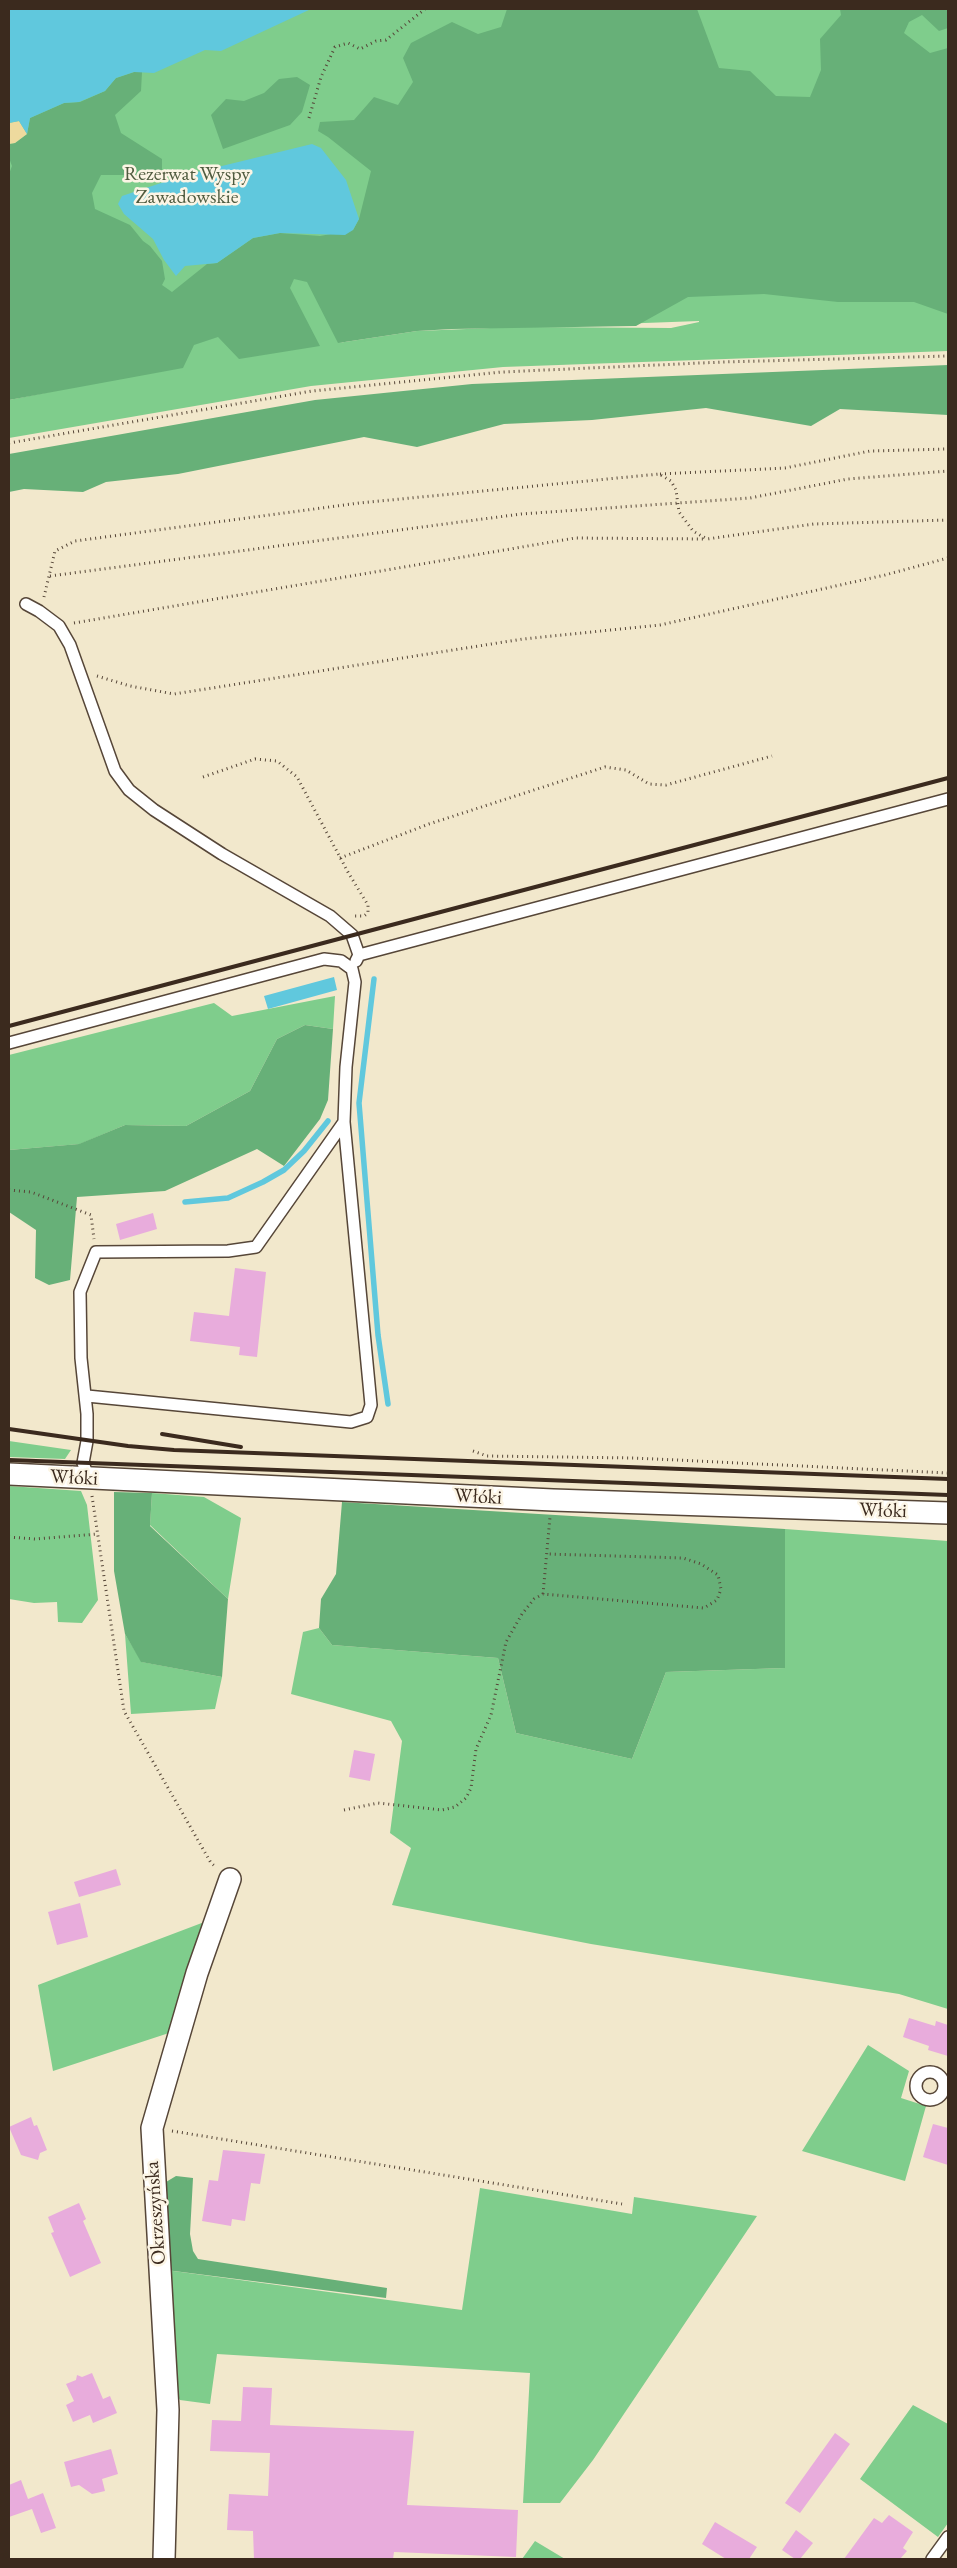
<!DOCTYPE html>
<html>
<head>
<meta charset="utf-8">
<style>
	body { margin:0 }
	#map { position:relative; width:957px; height:2568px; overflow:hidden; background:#f2e8cc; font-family:"EB Garamond",serif }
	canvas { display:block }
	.frame { position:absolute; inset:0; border:10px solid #3b2a1e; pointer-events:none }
</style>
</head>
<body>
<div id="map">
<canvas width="957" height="2568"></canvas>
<div class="frame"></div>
</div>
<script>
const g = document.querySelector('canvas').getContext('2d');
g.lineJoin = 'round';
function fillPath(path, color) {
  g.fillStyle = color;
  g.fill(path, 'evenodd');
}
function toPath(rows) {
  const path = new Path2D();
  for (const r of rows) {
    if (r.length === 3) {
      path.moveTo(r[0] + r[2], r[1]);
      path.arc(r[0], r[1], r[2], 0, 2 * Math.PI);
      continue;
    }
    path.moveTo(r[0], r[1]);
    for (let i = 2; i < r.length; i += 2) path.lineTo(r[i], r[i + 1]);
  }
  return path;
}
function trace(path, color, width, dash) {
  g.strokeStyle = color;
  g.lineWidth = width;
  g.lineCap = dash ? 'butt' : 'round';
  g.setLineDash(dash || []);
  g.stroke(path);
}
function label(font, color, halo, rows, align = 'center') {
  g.font = font + ' "EB Garamond",serif';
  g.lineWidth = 5;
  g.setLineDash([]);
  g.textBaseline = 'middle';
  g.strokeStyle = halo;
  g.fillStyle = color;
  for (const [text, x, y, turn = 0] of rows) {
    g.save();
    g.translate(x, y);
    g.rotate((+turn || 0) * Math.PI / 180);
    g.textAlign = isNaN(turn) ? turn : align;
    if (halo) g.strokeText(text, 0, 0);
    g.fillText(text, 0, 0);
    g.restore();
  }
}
fillPath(toPath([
	[9,9,948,9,948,351,503,367,311,386,9,438,9,400,59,390,9,398],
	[699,322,671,328,535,327,699,321],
	[417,325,491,328,417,331,338,343],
	[335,996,333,1029,305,1025,277,1039,250,1091,186,1126,125,1125,80,1144,9,1150,9,1055,214,1003,232,1016],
	[9,1441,71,1450,65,1459,9,1457],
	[9,1486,81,1491,87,1505,98,1600,82,1623,58,1622,57,1602,34,1603,9,1599],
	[152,1493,204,1497,241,1518,228,1599,150,1525],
	[785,1529,948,1541,948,2009,899,1994,591,1944,392,1905,411,1848,390,1833,402,1741,391,1721,291,1694,303,1632,319,1628,332,1645,498,1658,516,1733,632,1759,666,1672,785,1668],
	[125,1634,142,1662,222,1677,215,1709,131,1714],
	[207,1921,169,2033,53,2071,38,1985],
	[868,2045,909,2071,901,2098,926,2106,905,2181,802,2151],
	[480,2188,632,2214,634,2197,757,2216,593,2460,560,2503,523,2503,530,2373,217,2354,210,2404,180,2400,171,2386,166,2270,462,2310],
	[913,2405,948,2424,948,2523,938,2537,860,2479],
	[535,2541,565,2559,522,2559]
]), '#7fcd8c');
fillPath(toPath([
	[507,9,697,9,719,68,750,71,776,96,810,97,821,70,820,39,841,15,840,9,948,9,948,28,939,31,922,15,909,22,904,33,930,53,948,48,948,314,914,302,838,302,764,294,688,297,636,326,452,329,417,331,338,343,307,282,294,279,290,288,320,346,239,359,218,337,194,345,183,368,9,400,9,174,12,166,9,158,9,144,15,143,27,134,30,118,64,103,80,102,105,91,116,78,134,72,142,72,141,91,115,115,121,133,162,159,162,172,143,180,123,175,101,175,92,193,95,209,130,225,143,241,150,246,162,261,165,279,162,285,172,292,207,264,217,263,253,238,280,233,320,236,353,230,359,219,371,171,328,137,318,131,320,122,354,120,374,97,398,105,413,82,403,58,411,43,452,22,478,34,501,27],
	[297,77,310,85,302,112,290,125,223,149,211,115,226,99,244,101,264,93,279,79],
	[948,365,948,415,840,409,811,426,706,408,592,420,504,424,417,447,364,437,178,474,106,482,83,492,24,489,9,492,9,454,315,400,472,384],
	[305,1025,333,1029,328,1100,320,1119,284,1166,257,1149,165,1191,77,1197,70,1280,49,1285,35,1278,36,1230,9,1212,9,1150,79,1144,125,1125,186,1126,250,1091,277,1039],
	[114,1492,152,1493,150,1526,228,1599,222,1677,141,1662,125,1634,114,1571],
	[342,1502,785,1529,785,1668,666,1672,632,1759,516,1733,498,1658,332,1645,319,1628,321,1599,336,1574],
	[176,2176,193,2178,190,2234,193,2251,198,2259,387,2288,386,2298,166,2270,164,2188,166,2182]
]), '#67b078');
fillPath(toPath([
	[19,121,27,134,15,143,9,144,9,123]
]), '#eeda9e');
fillPath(toPath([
	[9,9,311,9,221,51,205,50,154,73,134,72,116,78,105,91,79,102,64,103,30,118,27,134,19,121,9,123],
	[312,144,321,148,346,180,359,219,353,230,345,235,280,233,253,238,217,263,185,266,176,276,164,260,153,239,124,214,118,204,122,196,185,175],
	[334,977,337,990,268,1009,264,996]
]), '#60c8dd');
trace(toPath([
	[374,979,359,1103,378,1335,388,1404],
	[185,1202,228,1198,263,1182,284,1170,304,1151,328,1121]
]), '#60c8dd', 5.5);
fillPath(toPath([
	[153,1213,157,1229,120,1240,116,1224],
	[235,1268,266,1272,257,1357,239,1355,240,1347,190,1341,194,1312,229,1316],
	[354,1750,375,1754,370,1781,349,1777],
	[116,1869,121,1885,79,1897,74,1882],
	[80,1903,88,1937,57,1945,48,1912],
	[909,2018,935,2026,936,2021,948,2025,948,2056,928,2050,929,2046,903,2037],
	[31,2117,34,2126,37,2125,47,2150,40,2153,38,2160,21,2155,9,2127],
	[933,2124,948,2128,948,2165,923,2157],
	[223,2150,265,2154,260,2184,251,2183,245,2221,232,2219,231,2226,202,2221,209,2180,218,2181],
	[79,2203,86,2219,83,2221,101,2263,70,2277,51,2233,54,2232,48,2217],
	[92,2373,103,2399,110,2396,117,2413,93,2423,90,2415,73,2422,66,2405,74,2401,66,2384,76,2380,77,2375,82,2377],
	[243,2387,272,2388,270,2425,414,2431,407,2505,518,2510,516,2557,394,2552,393,2559,254,2559,253,2531,227,2530,229,2494,268,2496,270,2453,210,2451,212,2420,241,2421],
	[835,2433,850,2444,800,2513,785,2503],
	[111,2449,118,2474,102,2479,105,2491,92,2494,79,2485,71,2487,64,2462],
	[21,2480,28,2499,43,2493,56,2528,41,2533,32,2509,9,2517,9,2485],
	[889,2515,913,2532,903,2548,907,2551,900,2559,844,2559,874,2518,882,2523],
	[715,2522,757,2547,749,2559,726,2559,702,2544],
	[796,2530,813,2543,800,2559,795,2559,782,2550]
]), '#e8acdc');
const service = toPath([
	[26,604,39,611,59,626,70,645,115,771,129,790,154,810,222,854,330,916,352,935,359,955,356,961],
	[359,955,948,799],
	[9,1043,324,959,341,961,352,969,355,982,346,1067,344,1122,371,1405,367,1417,351,1422,87,1396],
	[89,1479,83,1463,87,1441,87,1414,81,1358,80,1292,96,1252,228,1251,256,1247,344,1122],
	[930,2086,14],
	[932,2559,948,2537]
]);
const minor = toPath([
	[9,1474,553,1500,948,1513],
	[164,2559,168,2410,152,2128,197,1973,230,1879]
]);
trace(service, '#564638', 14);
trace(minor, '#564638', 24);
trace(toPath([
	[309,118,321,77,335,47,348,43,360,49,376,41,386,40,425,9],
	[9,443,312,391,502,372,723,362,948,356],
	[660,474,785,468,870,451,948,449],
	[50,576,521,514,750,498,848,479,948,471],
	[44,597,55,551,75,541,359,503,659,474,671,481,676,490,679,512,693,531,707,539,814,524,948,520],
	[74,623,575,538,705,539],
	[97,676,130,686,174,694,523,639,660,625,885,575,948,558],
	[203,777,255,759,277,761,297,777,349,874,368,905,368,913,364,916,354,916],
	[340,858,429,824,605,767,626,770,649,784,666,785,772,756],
	[9,1190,31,1192,91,1215,94,1239],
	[473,1451,487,1456,634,1458,948,1473],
	[92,1496,124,1711,211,1863,216,1867],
	[9,1537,35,1539,98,1534],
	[543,1594,550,1517],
	[344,1810,378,1803,442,1810,455,1807,466,1798,471,1788,476,1749,491,1715,506,1642,522,1614,534,1599,543,1594,704,1608,717,1600,721,1589,718,1575,701,1564,683,1558,547,1554],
	[172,2131,622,2204]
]), '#564638', 3, [1, 4]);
trace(service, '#fff', 11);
trace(minor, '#fff', 21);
trace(toPath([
	[9,1026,948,778],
	[9,1429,128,1446,174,1450,948,1479],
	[162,1434,241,1447],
	[9,1460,948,1495]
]), '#3b2a1e', 4);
label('20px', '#4f5b3f', '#fcf5e5', [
	["Rezerwat Wyspy",187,175],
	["Zawadowskie",187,198]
]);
label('20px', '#3b2a1e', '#fcf5e5', [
	["Włóki",74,1478,3],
	["Włóki",478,1497,3],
	["Włóki",883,1511,2],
	["Okrzeszyńska",156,2213,-94]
]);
</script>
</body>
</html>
